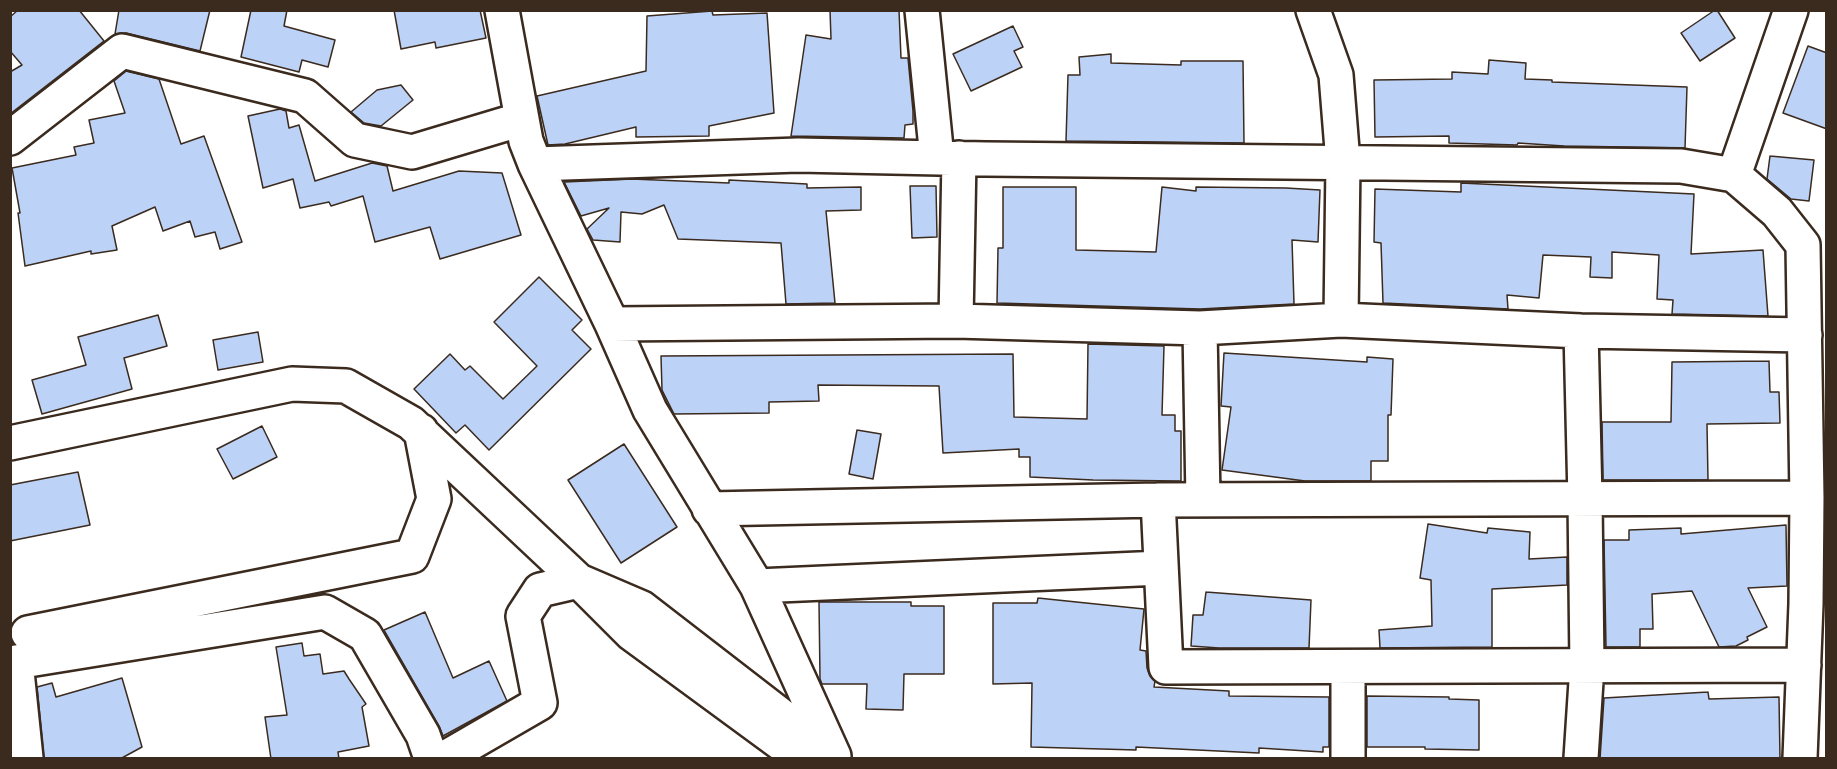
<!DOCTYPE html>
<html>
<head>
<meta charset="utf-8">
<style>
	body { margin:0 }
	#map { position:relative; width:1837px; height:769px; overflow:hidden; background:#fff; font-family:"Gochi Hand",sans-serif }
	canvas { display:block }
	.frame { position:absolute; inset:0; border:12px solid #3b2a1e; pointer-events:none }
</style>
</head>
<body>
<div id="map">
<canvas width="1837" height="769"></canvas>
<div class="frame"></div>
</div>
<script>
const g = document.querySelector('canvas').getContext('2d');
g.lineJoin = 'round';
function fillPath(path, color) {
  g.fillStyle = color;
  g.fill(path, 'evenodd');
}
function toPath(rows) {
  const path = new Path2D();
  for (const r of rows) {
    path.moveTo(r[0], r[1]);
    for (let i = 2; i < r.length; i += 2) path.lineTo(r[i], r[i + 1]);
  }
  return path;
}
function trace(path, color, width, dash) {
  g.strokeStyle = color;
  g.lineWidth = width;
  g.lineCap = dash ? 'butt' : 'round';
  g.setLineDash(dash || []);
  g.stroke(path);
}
const building = toPath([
	[18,10,79,10,104,41,10,114,10,72,22,65,10,51,10,17,18,10],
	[119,10,210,10,200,51,126,33,115,34,119,10],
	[251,10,287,10,284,26,335,40,328,67,302,60,299,72,241,57,251,10],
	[394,10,480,10,486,38,436,48,435,42,401,49,394,10],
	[830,10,899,10,901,58,908,58,913,111,913,124,905,125,904,138,791,136,806,35,831,39,830,10],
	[1715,10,1717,10,1735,38,1700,61,1681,33,1715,10],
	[712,11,713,15,767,13,774,113,709,126,709,136,636,137,636,127,565,144,548,145,537,96,646,71,647,16,712,11],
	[1013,26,1023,47,1014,51,1022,67,971,91,953,54,1013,26],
	[1808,46,1827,53,1827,129,1783,113,1808,46],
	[1111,54,1111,63,1181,65,1181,61,1243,61,1244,143,1066,141,1068,75,1080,75,1079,57,1111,54],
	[1489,60,1526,63,1525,79,1552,80,1552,82,1687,87,1685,148,1564,146,1518,143,1517,145,1449,143,1449,136,1375,137,1374,80,1452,79,1452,72,1488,74,1489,60],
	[126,71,159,79,181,144,204,136,242,242,220,249,215,232,195,237,190,221,163,231,155,207,112,226,117,250,91,254,91,251,25,266,18,213,20,213,12,168,76,155,74,147,94,143,89,120,125,113,114,81,126,71],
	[401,85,413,100,381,126,364,123,351,112,377,90,401,85],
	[280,109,286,111,289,128,299,125,315,181,372,163,387,166,393,191,459,171,502,173,521,235,440,259,430,227,375,242,363,196,331,206,329,202,300,208,293,179,263,188,248,116,280,109],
	[1770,156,1814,160,1809,201,1791,199,1767,179,1770,156],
	[632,179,729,183,729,180,807,184,807,188,861,187,861,210,826,211,835,303,786,304,781,243,678,239,664,205,642,214,621,212,620,242,593,240,587,229,609,208,581,216,564,182,632,179],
	[1461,183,1694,194,1691,254,1763,250,1768,316,1672,314,1673,300,1657,299,1659,255,1612,252,1612,278,1590,277,1591,257,1543,255,1539,298,1507,295,1508,309,1383,303,1381,243,1374,242,1375,189,1461,192,1461,183],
	[910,186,936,186,937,237,912,238,910,186],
	[1003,187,1076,187,1076,250,1156,252,1162,187,1196,191,1196,187,1286,188,1320,190,1318,242,1292,240,1294,304,1200,309,997,303,998,248,1003,248,1003,187],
	[539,277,582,320,572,330,591,349,489,450,465,425,456,433,414,389,450,354,465,370,470,366,503,399,537,366,494,322,539,277],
	[158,315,167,346,124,358,132,389,42,414,32,380,86,365,78,337,158,315],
	[258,332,263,362,218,370,213,340,258,332],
	[1088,344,1164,346,1162,415,1175,415,1175,431,1181,431,1181,481,1093,480,1030,477,1030,457,1019,457,1019,449,943,453,939,386,818,385,819,401,769,402,769,413,674,414,662,390,661,356,1013,354,1014,417,1087,419,1088,344],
	[1224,353,1367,362,1367,357,1393,359,1391,415,1388,415,1388,461,1371,461,1371,481,1305,481,1222,470,1231,407,1221,406,1224,353],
	[1769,361,1770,392,1779,392,1780,423,1707,424,1708,480,1603,480,1602,422,1671,422,1672,362,1769,361],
	[262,426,277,457,233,479,217,449,262,426],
	[857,430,881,434,873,479,849,474,857,430],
	[624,444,677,527,621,563,568,480,624,444],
	[78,472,90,525,10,541,10,485,78,472],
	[1428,524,1487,533,1488,528,1530,532,1529,559,1567,557,1567,585,1492,589,1492,647,1380,648,1379,630,1432,626,1431,580,1420,578,1428,524],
	[1786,525,1787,586,1748,588,1767,627,1747,637,1748,640,1736,646,1719,647,1692,591,1652,594,1653,629,1640,629,1640,647,1606,647,1604,540,1629,540,1629,530,1681,528,1681,534,1786,525],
	[1206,592,1311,600,1309,648,1219,648,1191,646,1193,615,1203,615,1206,592],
	[1038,598,1144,609,1140,650,1146,651,1147,668,1150,676,1155,681,1154,687,1229,691,1229,696,1329,697,1329,747,1323,747,1323,752,1259,748,1259,753,1136,747,1136,750,1031,747,1032,683,993,684,993,603,1037,603,1038,598],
	[819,602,911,602,911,606,944,606,944,674,904,674,903,710,866,709,867,684,822,684,820,679,819,602],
	[425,612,453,678,489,661,507,701,443,736,439,726,384,630,425,612],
	[302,643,304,656,320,654,323,674,344,671,349,679,366,704,362,707,369,746,338,752,339,759,271,759,265,717,287,715,276,647,302,643],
	[122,678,142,747,120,759,44,759,37,687,52,683,56,697,122,678],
	[1708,692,1709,699,1779,697,1780,759,1600,759,1604,698,1708,692],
	[1367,696,1449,697,1449,699,1479,700,1479,750,1425,749,1425,747,1367,747,1367,696]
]);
fillPath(building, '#bcd2f6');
trace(building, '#3b2a1e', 1.5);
const street = toPath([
	[502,10,526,141,535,164,612,324,650,410,757,586,834,756],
	[922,10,937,158],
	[1313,10,1336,75,1343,162,1341,320],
	[10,138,122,51,305,96,355,140,412,152,522,119],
	[535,164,798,155,986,159,1681,166,1734,175,1777,212,1803,245,1807,498,1806,604,1800,758],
	[1734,175,1791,10],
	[956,321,959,158],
	[612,324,956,321,1200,328,1341,320,1581,331,1805,335],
	[1200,328,1203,500],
	[1581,331,1585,499,1587,666,1581,758],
	[10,443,292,384,346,386,411,423,579,581],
	[1158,500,1166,667,1804,665],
	[709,509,1158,500,1807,498],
	[757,586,1161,568],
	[28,633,412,556,434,499,421,431],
	[16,662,26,758],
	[10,663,325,612,365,635,423,735,431,758],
	[1348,667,1348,758],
	[445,758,540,703,523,616,540,590,579,581],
	[801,758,632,634,579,581,642,608,831,754]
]);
trace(street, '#3b2a1e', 38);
trace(street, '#fff', 33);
</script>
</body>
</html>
